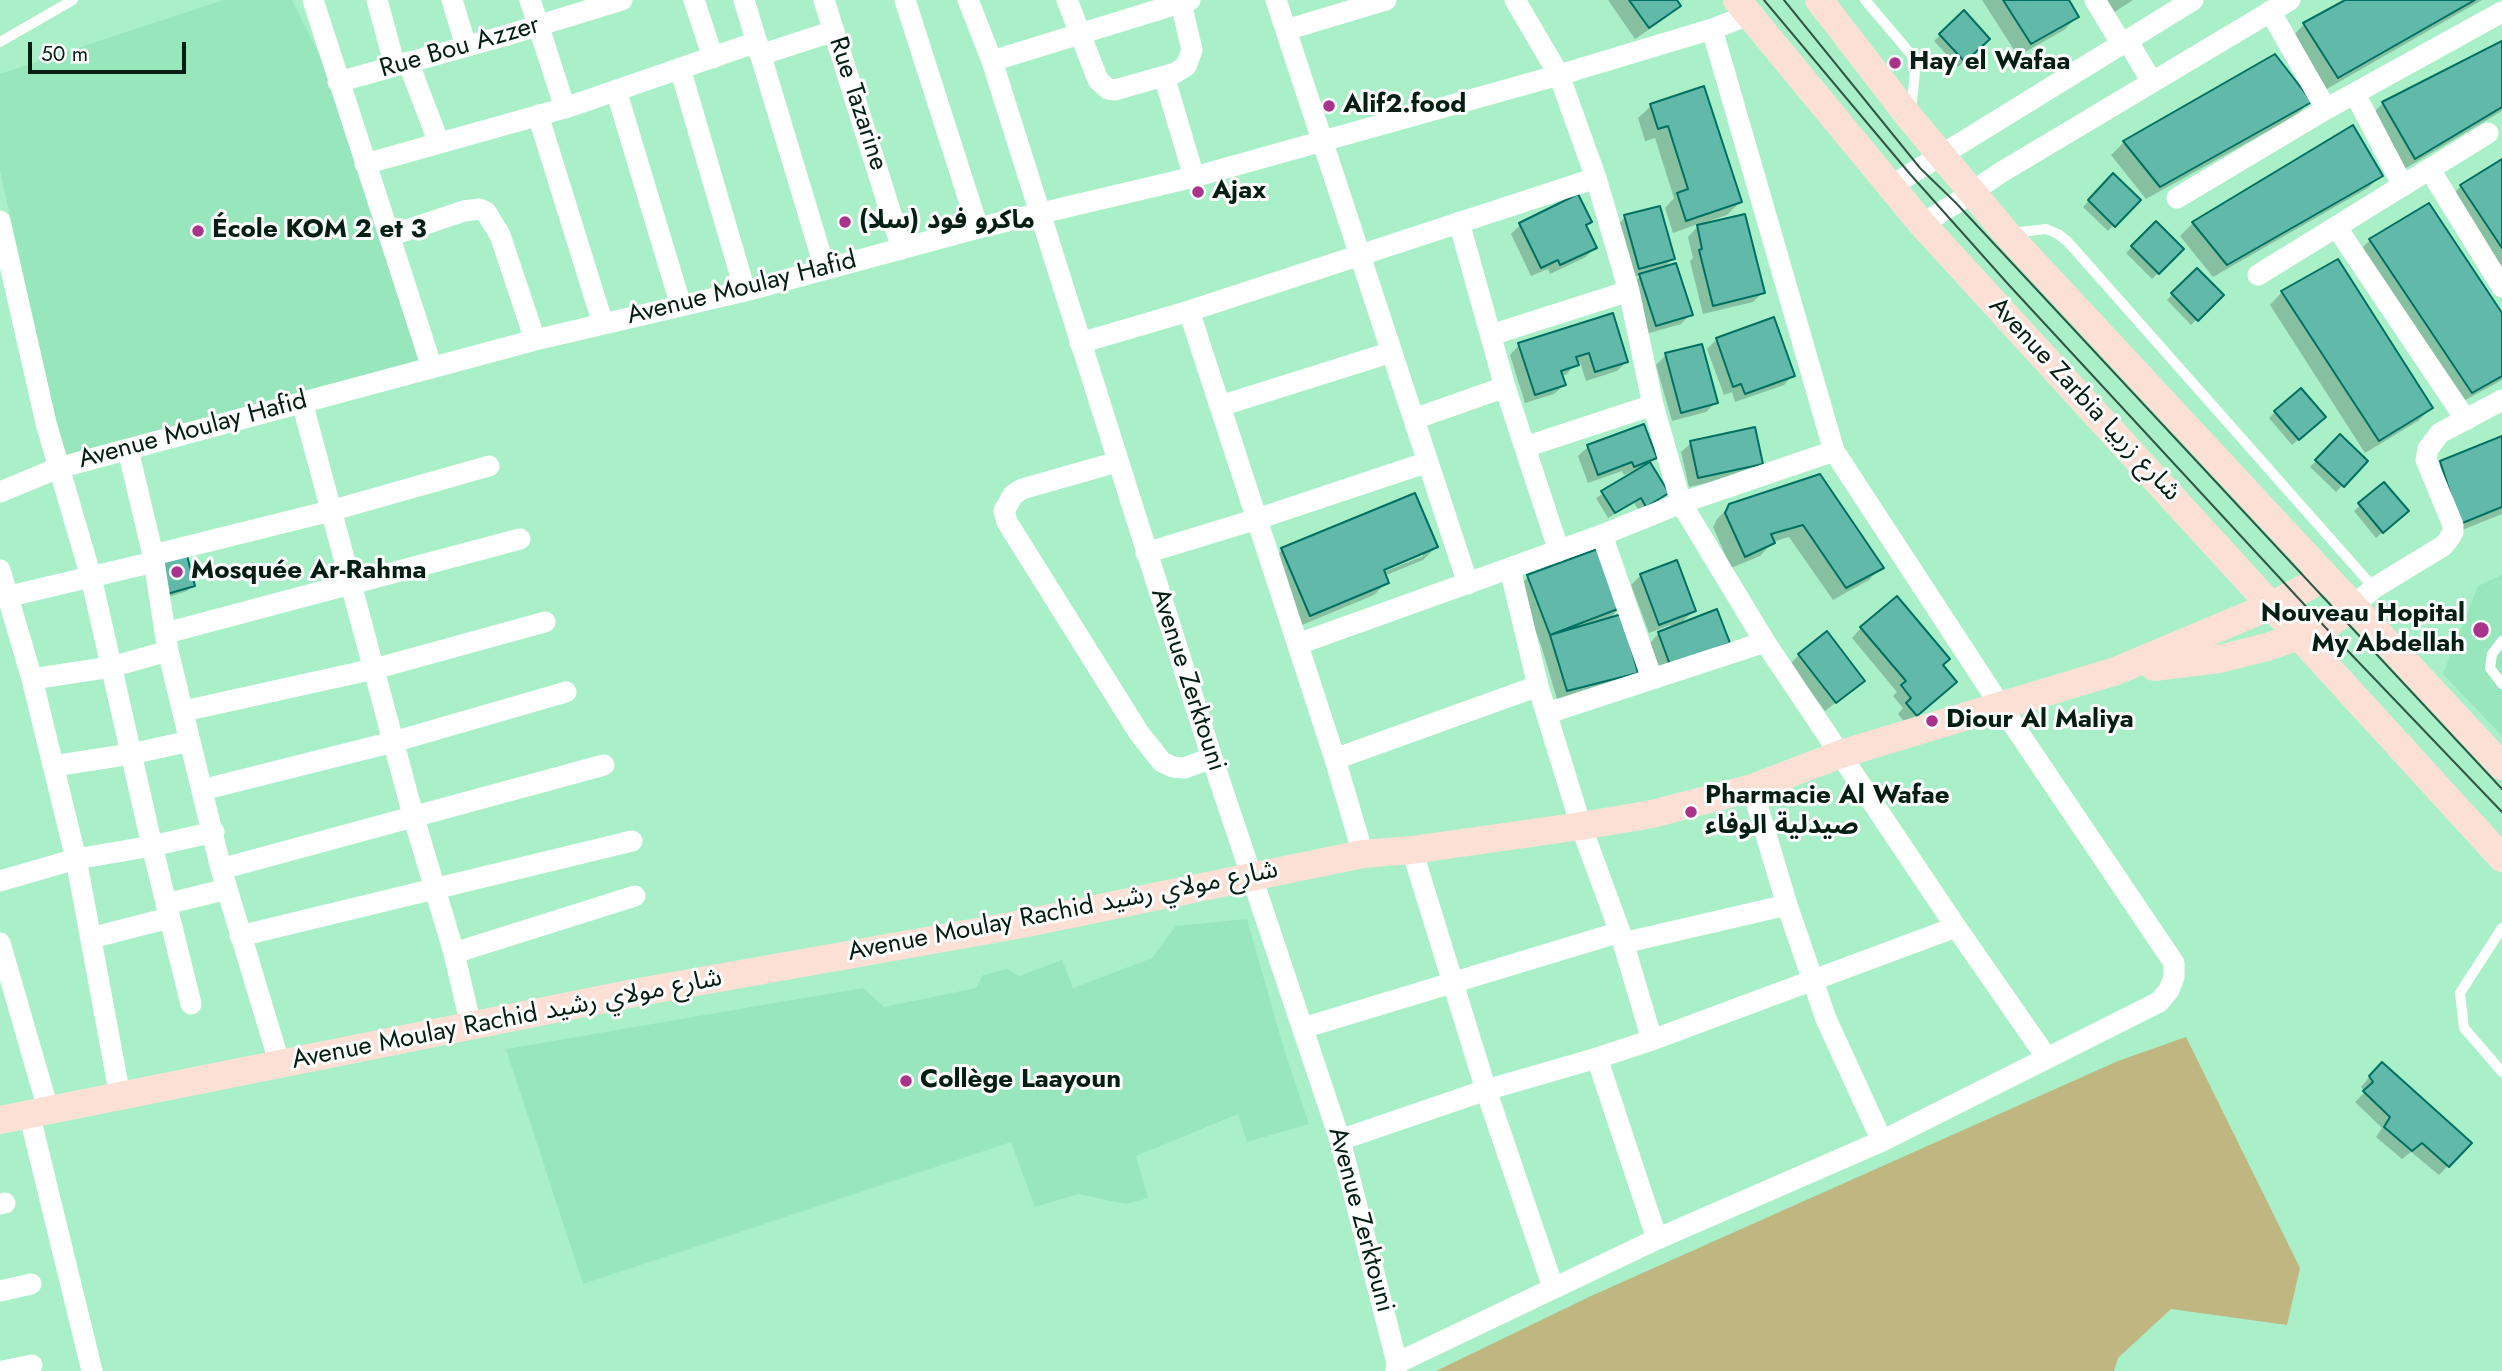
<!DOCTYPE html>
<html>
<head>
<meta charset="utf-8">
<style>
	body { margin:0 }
	#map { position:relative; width:2502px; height:1371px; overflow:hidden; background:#a9f0c9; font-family:Jost,sans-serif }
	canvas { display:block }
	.scale { position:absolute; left:28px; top:42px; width:158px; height:32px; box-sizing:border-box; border:4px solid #021f12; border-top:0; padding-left:9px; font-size:21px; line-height:24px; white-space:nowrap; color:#021f12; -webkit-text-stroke:5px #fefefe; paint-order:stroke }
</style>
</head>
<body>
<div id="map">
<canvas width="2502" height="1371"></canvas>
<div class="scale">50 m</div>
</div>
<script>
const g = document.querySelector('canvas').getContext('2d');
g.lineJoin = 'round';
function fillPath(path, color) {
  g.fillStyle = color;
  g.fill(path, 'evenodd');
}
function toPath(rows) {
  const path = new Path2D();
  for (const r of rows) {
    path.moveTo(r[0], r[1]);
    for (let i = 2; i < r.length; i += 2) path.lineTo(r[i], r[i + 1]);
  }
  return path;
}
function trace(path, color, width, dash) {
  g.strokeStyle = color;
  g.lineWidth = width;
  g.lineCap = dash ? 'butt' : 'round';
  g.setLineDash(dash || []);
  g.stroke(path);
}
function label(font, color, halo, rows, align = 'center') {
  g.font = font + ' Jost,"Noto Sans Arabic",sans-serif';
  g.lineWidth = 6;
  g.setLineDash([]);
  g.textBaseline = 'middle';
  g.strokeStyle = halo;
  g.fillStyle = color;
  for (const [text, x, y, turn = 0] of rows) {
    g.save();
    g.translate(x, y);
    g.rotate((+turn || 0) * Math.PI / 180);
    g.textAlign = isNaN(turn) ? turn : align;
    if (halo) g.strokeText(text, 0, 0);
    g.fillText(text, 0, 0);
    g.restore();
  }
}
fillPath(toPath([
	[223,0,292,0,333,83,426,368,66,466,0,171,0,74],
	[2502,575,2502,736,2443,674,2478,586],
	[1247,919,1283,1046,1309,1124,1247,1142,1238,1114,1136,1156,1148,1198,1126,1204,1078,1194,1035,1207,1011,1142,583,1284,506,1049,863,988,884,1007,976,988,983,975,1007,969,1019,976,1062,960,1073,988,1152,958,1176,926]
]), '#97e6bc');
fillPath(toPath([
	[2186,1037,2300,1268,2287,1325,2171,1309,2118,1358,2114,1371,1436,1371,1591,1296,2118,1061]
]), '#bfb681');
fillPath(toPath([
	[1608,0,1675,0,1679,5,1666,18,1635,39],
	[1982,0,2067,0,2077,17,2064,30,2018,56],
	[2106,0,2133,0,2113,13],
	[2349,0,2482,0,2325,90,2292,37,2304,24],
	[1964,12,1988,38,1958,67,1934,41],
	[2502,43,2502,111,2401,171,2370,116,2383,103],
	[2275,56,2309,102,2297,115,2146,199,2111,155,2124,142],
	[1651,106,1740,202,1727,215,1703,223,1763,292,1753,302,1703,314,1690,261,1693,258,1688,237,1701,223,1673,233,1665,208,1674,198,1655,138,1645,141,1638,118],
	[2502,161,2502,279,2448,199,2461,186],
	[2381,175,2368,188,2213,277,2180,236,2193,223],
	[2113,176,2138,200,2108,231,2083,207],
	[1625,217,1673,259,1663,268,1691,314,1681,324,1646,334,1631,285,1641,275,1630,278,1616,227],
	[1590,222,1585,226,1595,247,1586,257,1550,274,1548,269,1531,276,1511,234,1520,225],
	[2156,223,2182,249,2152,279,2126,253],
	[2370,240,2502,317,2502,380,2458,404,2357,253],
	[2197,270,2221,295,2191,325,2167,300],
	[2282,292,2431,408,2418,421,2365,453,2270,305],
	[1612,316,1626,362,1617,371,1586,381,1580,362,1576,363,1567,374,1561,376,1564,385,1554,394,1525,403,1510,355,1519,345],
	[1717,339,1793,375,1784,385,1735,402,1732,392,1724,395,1707,349],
	[1666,355,1716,402,1706,412,1672,421,1656,365],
	[2275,412,2318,422,2292,445,2269,418],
	[2340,436,2366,461,2336,492,2310,467],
	[2502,438,2502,514,2447,536,2428,476,2441,463],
	[1691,443,1761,464,1751,473,1689,487,1681,452],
	[1588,447,1655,457,1649,463,1667,493,1640,512,1634,503,1608,518,1596,498,1635,473,1634,471,1624,475,1622,471,1588,483,1578,456],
	[1820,476,1881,567,1869,580,1833,600,1789,537,1773,542,1760,556,1731,568,1713,527,1717,519,1730,506],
	[2360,505,2401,517,2376,538,2354,511],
	[1436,547,1423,560,1384,576,1387,582,1374,595,1297,627,1270,563,1282,550],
	[1423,552,1423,556,1376,575,1375,572],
	[162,560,193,585,187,591,162,599],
	[1641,575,1694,611,1679,625,1716,611,1661,673,1650,643,1659,633,1672,628,1670,625,1649,633,1631,585],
	[1528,577,1621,607,1608,620,1636,673,1626,682,1557,699,1541,645,1518,586],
	[1861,628,1941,666,1945,692,1906,724,1898,714,1903,708,1893,696,1897,692,1852,638],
	[1799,655,1863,681,1825,711,1790,664],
	[2372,1074,2470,1143,2439,1175,2411,1152,2402,1159,2376,1137,2382,1128,2355,1102,2365,1092,2361,1087]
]), '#0003');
const building = toPath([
	[1629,0,1677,0,1681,6,1649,28,1629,0],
	[2003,0,2069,0,2079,17,2031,44,2003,0],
	[2345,0,2475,0,2338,78,2303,23,2345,0],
	[1964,10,1990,39,1965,62,1939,34,1964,10],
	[2502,41,2502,107,2415,159,2382,102,2502,41],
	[2275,54,2312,102,2160,187,2123,141,2275,54],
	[1704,86,1742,202,1686,221,1677,193,1688,189,1668,126,1658,129,1650,104,1704,86],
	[2353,125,2383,176,2227,265,2192,222,2353,125],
	[2502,159,2502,248,2460,185,2502,159],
	[2113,173,2141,200,2115,227,2088,200,2113,173],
	[1578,194,1592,222,1586,225,1597,248,1560,265,1558,260,1541,268,1519,223,1578,194],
	[2429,203,2502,313,2502,376,2472,393,2369,239,2429,203],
	[1660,206,1675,259,1639,269,1624,215,1660,206],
	[1745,214,1765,293,1713,306,1699,250,1702,249,1697,225,1745,214],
	[2156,221,2184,249,2159,274,2131,246,2156,221],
	[2338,259,2433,408,2379,441,2281,291,2338,259],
	[1676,263,1693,315,1656,326,1639,274,1676,263],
	[2197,268,2224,295,2198,321,2171,293,2197,268],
	[1613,313,1628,362,1595,372,1589,353,1576,357,1579,365,1561,371,1566,385,1535,395,1518,343,1613,313],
	[1774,317,1795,376,1745,394,1741,384,1733,387,1716,338,1774,317],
	[1702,344,1718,403,1681,413,1665,353,1702,344],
	[2301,388,2326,417,2299,440,2274,411,2301,388],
	[1644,424,1657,458,1634,467,1632,462,1598,475,1587,445,1644,424],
	[1755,427,1763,464,1698,478,1690,441,1755,427],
	[2340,434,2368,461,2344,487,2315,460,2340,434],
	[2502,436,2502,507,2460,524,2440,461,2502,436],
	[1650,462,1669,493,1646,507,1641,498,1615,513,1601,491,1650,462],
	[1820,474,1884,568,1846,588,1803,525,1771,534,1775,543,1745,557,1725,513,1729,504,1820,474],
	[2384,482,2409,511,2383,533,2358,503,2384,482],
	[1415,493,1438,547,1384,570,1389,583,1310,616,1281,548,1415,493],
	[1600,548,1623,607,1550,635,1527,575,1600,548],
	[186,552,195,586,167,594,161,558,186,552],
	[1677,560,1696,611,1659,625,1640,574,1677,560],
	[1897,596,1950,659,1943,665,1957,682,1917,716,1906,703,1911,698,1901,685,1906,681,1860,627,1897,596],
	[1717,609,1730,643,1670,665,1658,632,1717,609],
	[1622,614,1638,673,1567,691,1550,635,1622,614],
	[1827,631,1865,681,1836,703,1798,654,1827,631],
	[2382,1062,2472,1143,2449,1167,2422,1143,2412,1151,2384,1127,2390,1117,2363,1091,2373,1082,2369,1076,2382,1062]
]);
fillPath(building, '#61b9a9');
trace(building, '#007062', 2);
trace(toPath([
	[1865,0,1910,53,1914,61,1915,71,1911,112],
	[0,42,73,0],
	[2012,233,2046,229,2058,234,2068,242,2374,588],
	[2502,641,2492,654,2490,668,2502,684],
	[2502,928,2460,993,2464,1028,2502,1072]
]), '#fff', 10);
trace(toPath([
	[313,0,432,368],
	[377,0,395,66],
	[452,0,466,46],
	[530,0,565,108],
	[694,0,713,58],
	[744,0,825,269],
	[824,0,902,249],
	[905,0,978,228],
	[968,0,992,61,1212,758,1340,1140,1397,1363,1396,1371],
	[1067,0,1098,80,1108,89,1115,90,1175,73,1186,66,1192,50,1181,3],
	[1276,0,1468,584],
	[1515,0,1559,75,1596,178,1629,291,1653,405,1681,503,1765,642,1956,927,2047,1058],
	[2095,0,2121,43],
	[1286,30,1386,0],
	[2127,40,2152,82],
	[760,55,834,31],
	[992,61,1190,0],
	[408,62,439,143],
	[680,68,745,291],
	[1164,76,1194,177],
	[338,82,504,36,622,0],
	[616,90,681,306],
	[2355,94,2403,186],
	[2326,109,2502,12],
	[538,115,603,324],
	[365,164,565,108,757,42],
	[2430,170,2502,287],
	[1891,186,2193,0],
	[2177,198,2326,109,2270,11],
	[0,221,46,423,91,577,152,846,191,1004],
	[1459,222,1505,387,1559,551],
	[1922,224,1956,203,2000,173,2290,0],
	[2337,228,2466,420],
	[389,236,464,211,479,209,486,212,500,235,535,340],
	[2258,275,2488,133],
	[1189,311,1335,759,1363,854],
	[1491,335,1629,291],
	[1080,343,1189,311,1596,178],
	[302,402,413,815,454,953,471,1026],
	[1220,406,1392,352],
	[1414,419,1505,387],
	[1525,447,1653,405],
	[128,450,153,555,168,651,221,869,280,1065],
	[1117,462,1022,489,1013,495,1004,511,1007,522,1139,733,1162,762,1173,767,1184,768,1212,758],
	[0,492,58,468,535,340,745,291,978,228,1194,177,1559,75,1712,29,1749,15],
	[1602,535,1652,679],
	[1146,553,1257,519,1428,462],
	[153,555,330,511,489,466],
	[1510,569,1538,686,1581,826,1620,932,1652,1040],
	[0,570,32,679,76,859,120,1096],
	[10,596,154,562],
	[2352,607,2374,588,2443,546,2449,539,2453,532,2453,525,2426,460,2428,449,2440,433,2502,400],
	[166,633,520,539],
	[1298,644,1602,535,1681,503,1834,451],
	[32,679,111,667,168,651],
	[184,711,374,669,545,622],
	[1548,713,1765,642],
	[1335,759,1538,686],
	[53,766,131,754,190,741],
	[1752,788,1787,905,1826,1019,1882,1141],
	[202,790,393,742,566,692],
	[1412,850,1486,1090,1553,1287],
	[221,869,604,765],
	[0,881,76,859,152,846,214,832],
	[166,904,227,889],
	[240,936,632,841],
	[91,938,169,918],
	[0,943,48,1109],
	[1623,943,1787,905],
	[454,953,635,896],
	[1303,1028,1620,932],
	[1597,1058,1657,1239],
	[29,1113,92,1371],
	[1340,1140,1486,1090,1597,1058,1652,1040,1956,927],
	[0,1204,5,1203],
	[0,1291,31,1284],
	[1397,1363,1657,1239,1882,1141,2159,1002,2169,990,2174,977,2174,963,2000,705,1834,451,1712,29],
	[3,1371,32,1365]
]), '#fff', 21);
trace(toPath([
	[1737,0,1922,224,2502,858],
	[1819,0,1910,118,2007,234,2502,766],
	[2154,667,2219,659,2267,647,2325,627,2352,607],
	[0,1120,634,993,1022,924,1363,854,1412,850,1581,826,1652,814,1752,788,1841,754,2116,671,2273,605,2311,585,2324,575]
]), '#fce0d6', 28);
trace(toPath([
	[1764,0,1910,174,2008,284,2325,627,2502,812],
	[1784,0,1920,168,1956,203,2502,789]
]), '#2f5743', 2);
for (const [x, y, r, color] of [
	[1895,63,7,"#a9328a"],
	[1329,106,7,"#a9328a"],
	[1198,192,7,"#a9328a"],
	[845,222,7,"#a9328a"],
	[198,231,7,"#a9328a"],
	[177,572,7,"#a9328a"],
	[2481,630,9,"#a9328a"],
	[1932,721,7,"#a9328a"],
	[1691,812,7,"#a9328a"],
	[906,1081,7,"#a9328a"]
]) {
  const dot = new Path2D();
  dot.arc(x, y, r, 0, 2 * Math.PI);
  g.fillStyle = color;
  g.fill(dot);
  trace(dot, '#fefefe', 2.5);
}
label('26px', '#021f12', '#fefefe', [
	["Rue Bou Azzer",460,48,-16],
	["Rue Tazarine",857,104,72],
	["Avenue Moulay Hafid",742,289,-14],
	["Avenue Zarbia شارع زربيا",2084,400,47],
	["Avenue Moulay Hafid",193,431,-15],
	["Avenue Zerktouni",1187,680,72],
	["Avenue Moulay Rachid شارع مولاي رشيد",1063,912,-11],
	["Avenue Moulay Rachid شارع مولاي رشيد",507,1020,-11],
	["Avenue Zerktouni",1360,1220,75]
]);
label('bold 26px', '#021f12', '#fefefe', [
	["Hay el Wafaa",1909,63],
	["Alif2.food",1343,106],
	["Ajax",1212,192],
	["ماكرو فود (سلا)",859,222],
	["École KOM 2 et 3",212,231],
	["Mosquée Ar-Rahma",191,572],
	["Nouveau Hopital",2465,615,"right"],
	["My Abdellah",2465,645,"right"],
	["Diour Al Maliya",1946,721],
	["Pharmacie Al Wafae",1705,797],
	["صيدلية الوفاء",1705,827],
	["Collège Laayoun",920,1081]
], 'left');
</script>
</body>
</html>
